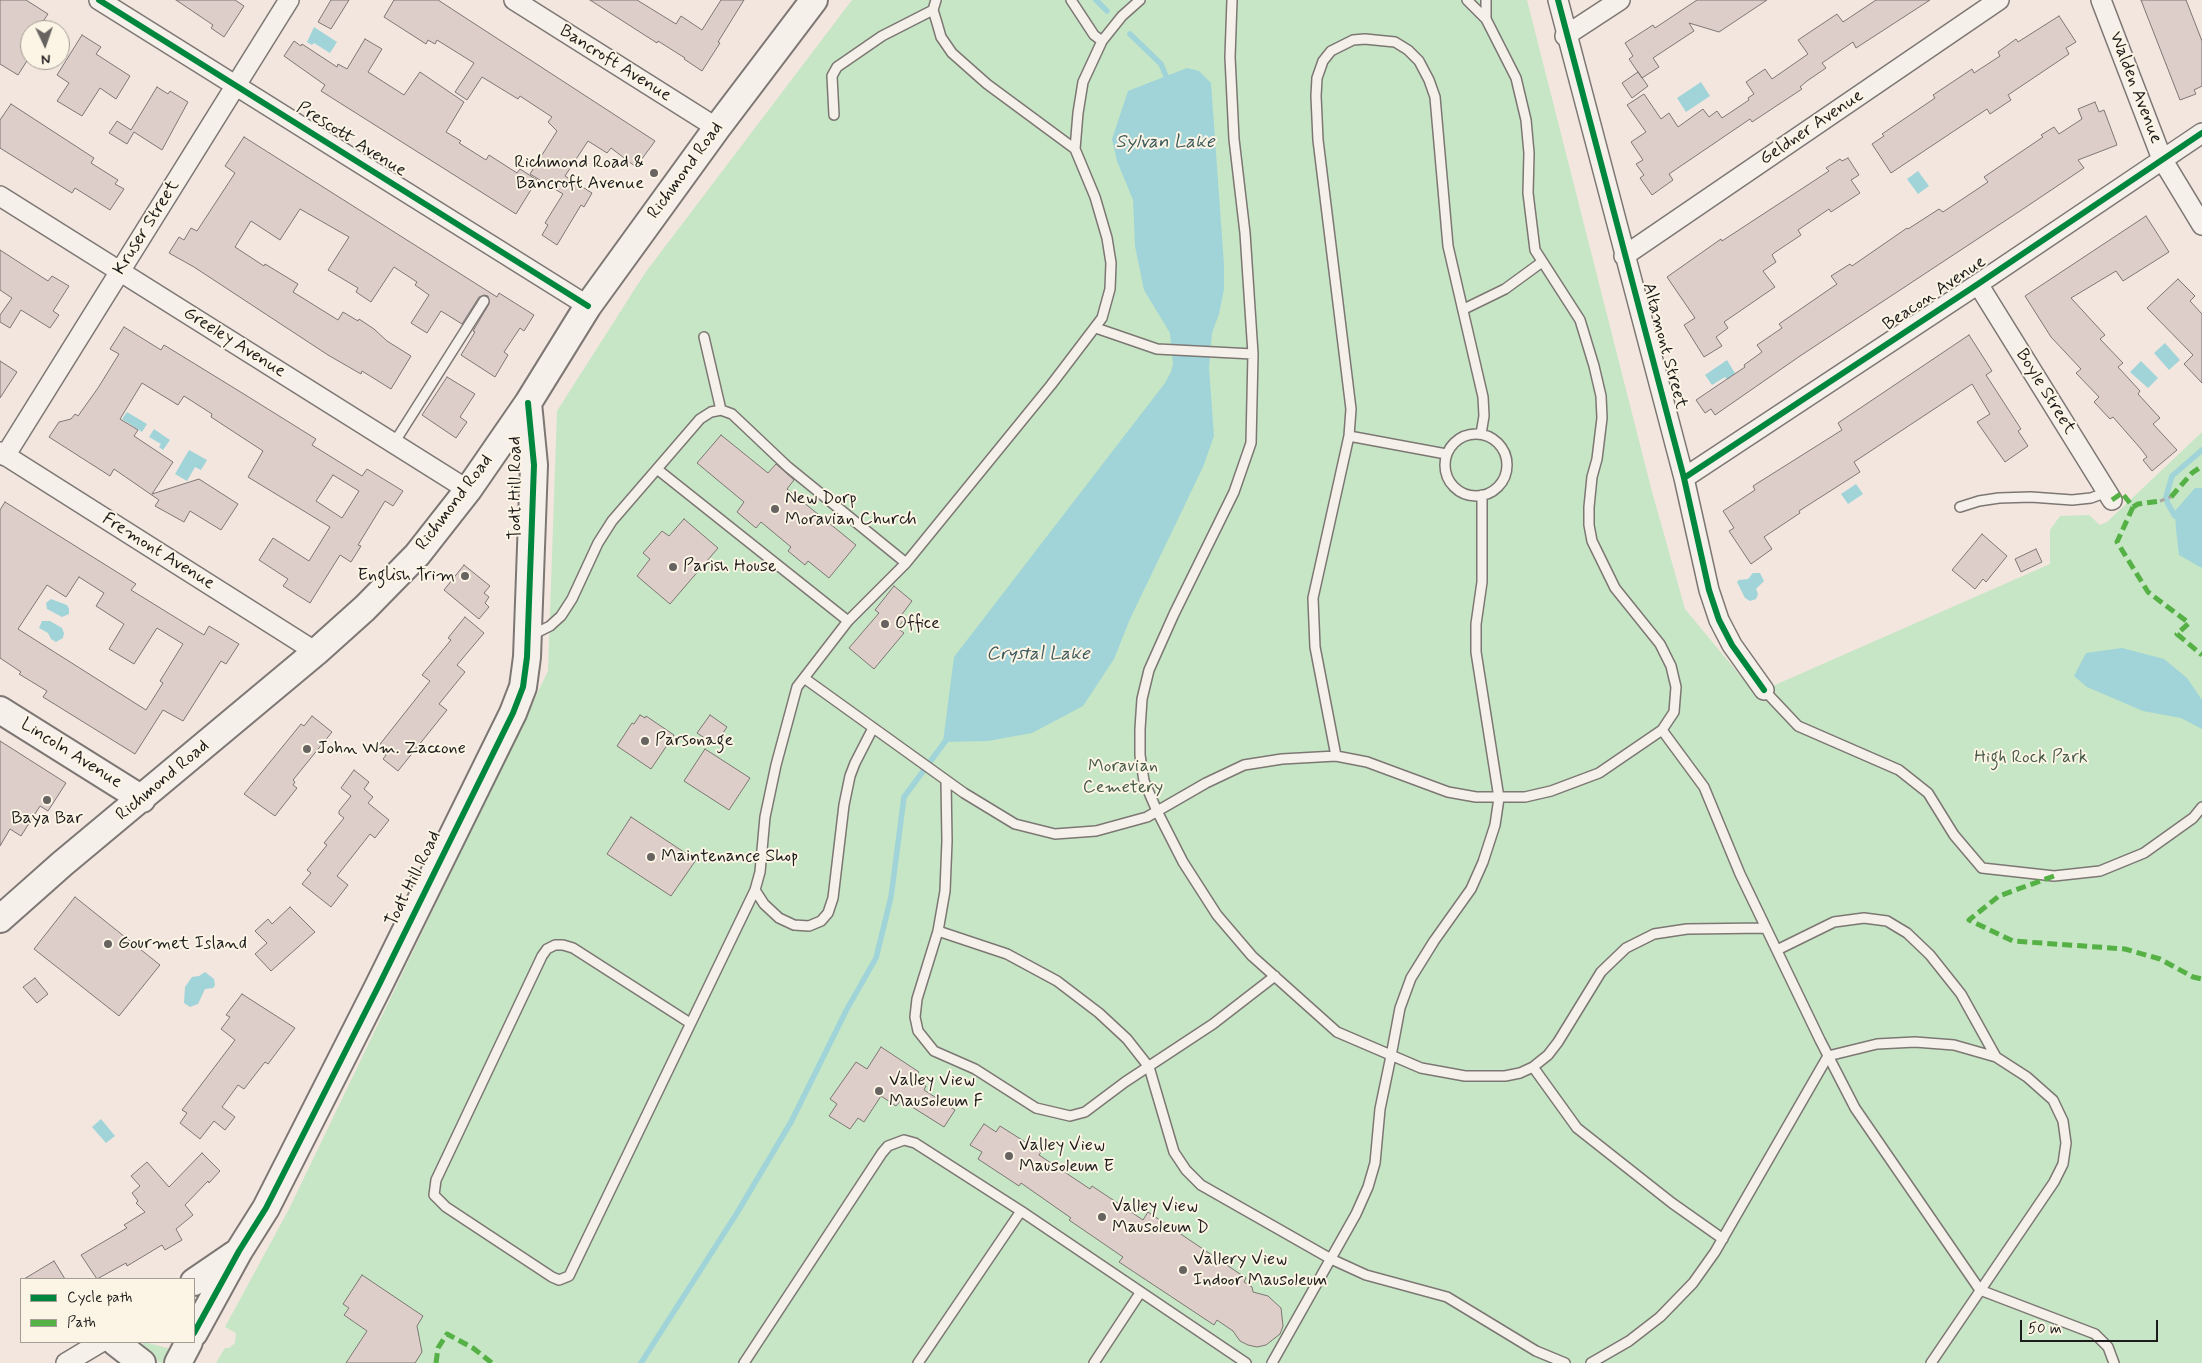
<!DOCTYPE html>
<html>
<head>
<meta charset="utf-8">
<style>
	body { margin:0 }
	#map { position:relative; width:2202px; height:1363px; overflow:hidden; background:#f3e6df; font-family:Mynerve,sans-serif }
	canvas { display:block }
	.legend { position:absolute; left:20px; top:1278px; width:175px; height:65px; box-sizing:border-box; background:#fcf5e5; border:1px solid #a29e95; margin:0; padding:6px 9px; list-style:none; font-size:15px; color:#1c1c1c }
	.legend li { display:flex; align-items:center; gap:10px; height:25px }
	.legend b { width:25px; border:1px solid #a29e95 }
	.north { position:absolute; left:20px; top:20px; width:50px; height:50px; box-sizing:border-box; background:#fcf5e5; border:1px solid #a29e95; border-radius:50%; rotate:177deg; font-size:14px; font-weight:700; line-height:20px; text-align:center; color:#1c1c1c }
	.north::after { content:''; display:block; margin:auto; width:18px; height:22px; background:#676360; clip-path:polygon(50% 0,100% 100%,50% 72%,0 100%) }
	.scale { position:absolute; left:2020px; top:1320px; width:138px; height:22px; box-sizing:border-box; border:2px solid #1c1c1c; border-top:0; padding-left:6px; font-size:15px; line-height:18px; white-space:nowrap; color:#1c1c1c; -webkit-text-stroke:4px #fcf5e5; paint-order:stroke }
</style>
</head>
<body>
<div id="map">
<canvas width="2202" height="1363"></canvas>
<ul class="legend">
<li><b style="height:6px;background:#00873e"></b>Cycle path</li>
<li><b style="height:6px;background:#55b145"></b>Path</li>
</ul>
<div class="north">N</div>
<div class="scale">50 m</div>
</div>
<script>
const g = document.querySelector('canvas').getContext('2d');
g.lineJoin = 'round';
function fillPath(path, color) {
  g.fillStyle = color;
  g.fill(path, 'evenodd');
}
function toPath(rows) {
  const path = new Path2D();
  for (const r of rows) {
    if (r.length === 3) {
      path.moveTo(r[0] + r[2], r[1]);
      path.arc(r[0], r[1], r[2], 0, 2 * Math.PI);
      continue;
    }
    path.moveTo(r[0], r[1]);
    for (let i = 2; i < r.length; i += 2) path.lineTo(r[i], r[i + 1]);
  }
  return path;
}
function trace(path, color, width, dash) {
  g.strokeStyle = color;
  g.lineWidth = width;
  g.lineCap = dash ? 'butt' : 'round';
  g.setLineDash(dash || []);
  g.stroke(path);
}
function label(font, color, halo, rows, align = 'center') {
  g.font = font + ' Mynerve,sans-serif';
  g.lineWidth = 4;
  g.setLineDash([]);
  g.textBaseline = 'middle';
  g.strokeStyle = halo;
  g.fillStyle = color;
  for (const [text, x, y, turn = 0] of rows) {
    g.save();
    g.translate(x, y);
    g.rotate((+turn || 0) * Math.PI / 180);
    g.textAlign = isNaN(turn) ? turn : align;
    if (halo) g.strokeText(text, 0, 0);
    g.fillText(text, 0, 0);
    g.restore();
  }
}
fillPath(toPath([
	[852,0,1527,0,1651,488,1685,609,1743,679,1747,677,1759,692,2050,564,2050,530,2060,516,2089,515,2100,525,2107,522,2202,432,2202,1363,216,1363,225,1348,229,1348,235,1343,236,1333,225,1327,289,1209,548,671,557,411,645,273],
	[144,1342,171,1349,165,1362,160,1363,145,1349,142,1345]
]), '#c6e6c5');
fillPath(toPath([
	[314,27,337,42,330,53,314,43,312,45,307,42],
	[1187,68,1199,71,1211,83,1224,265,1224,289,1219,314,1212,333,1209,368,1214,436,1203,467,1130,619,1114,659,1083,706,1032,733,988,741,943,742,954,657,1165,383,1171,372,1173,364,1170,333,1144,290,1135,246,1133,200,1117,161,1112,139,1128,91],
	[1701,82,1710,96,1686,112,1677,98],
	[1918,171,1929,186,1918,194,1907,179],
	[2165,343,2180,360,2169,370,2154,353],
	[1727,360,1736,375,1728,381,1725,377,1712,385,1705,375],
	[2141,361,2158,378,2148,388,2130,372],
	[127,412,147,424,142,432,122,419],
	[154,429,170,440,163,450,159,447,161,444,149,437],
	[189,450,207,460,201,470,195,467,187,481,175,474],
	[1856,484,1863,494,1848,504,1841,494],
	[2195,488,2202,488,2202,568,2179,555,2176,529,2175,511],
	[1753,573,1760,573,1764,581,1756,589,1758,594,1756,599,1750,601,1745,598,1737,582,1739,580,1748,579],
	[51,599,67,605,69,609,69,614,62,617,47,609,46,603],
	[42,621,50,621,62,628,64,633,63,638,56,642,51,639,48,633,39,628],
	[2122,648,2164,659,2187,678,2202,700,2202,729,2181,718,2143,711,2087,687,2074,676,2086,653],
	[205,972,214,979,215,985,213,988,205,989,198,1004,190,1007,184,1003,185,987,192,977,199,976],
	[101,1119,115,1136,106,1143,92,1127]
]), '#a0d4d9');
trace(toPath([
	[1096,0,1107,11],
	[1130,34,1161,64,1168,81],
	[2175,516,2168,504,2166,497,2172,476,2202,450],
	[641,1363,737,1213,791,1122,847,1009,876,958,891,897,904,797,947,739]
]), '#a0d4d9', 5.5);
const building = toPath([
	[0,0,26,0,48,14,37,30,30,30,30,56,18,75,0,64,0,0],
	[176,0,235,0,244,6,224,37,211,28,213,25,176,0],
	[331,0,349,0,331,29,318,22,331,0],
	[394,0,438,0,655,141,636,167,611,148,607,153,588,141,565,176,592,193,584,207,581,205,557,245,542,235,548,225,545,223,563,194,530,174,557,131,548,122,552,117,520,96,518,99,482,77,467,100,455,92,474,63,437,40,435,44,428,40,426,44,384,17,394,0],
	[590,0,637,0,676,24,681,16,702,30,721,0,744,0,718,42,720,43,702,71,684,59,685,58,658,41,657,43,590,0],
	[1697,0,1767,0,1719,32,1689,23,1694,31,1653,58,1659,67,1642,78,1629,59,1633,56,1625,43,1653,25,1655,28,1697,0],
	[1876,0,1930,0,1856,48,1853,42,1822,63,1826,68,1807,81,1800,87,1802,89,1752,122,1750,119,1669,174,1673,180,1652,195,1640,178,1644,175,1636,164,1643,160,1631,142,1646,132,1627,105,1644,94,1661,119,1669,113,1678,127,1703,109,1709,117,1717,111,1722,118,1749,100,1748,98,1754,94,1746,82,1765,69,1772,79,1808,54,1798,40,1837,14,1843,22,1876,0],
	[2141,0,2186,0,2202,41,2202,86,2194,90,2196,94,2180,100,2141,0],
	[2059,16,2076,42,2066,48,2069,54,2008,95,2011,100,1990,114,1987,109,1891,173,1872,144,1884,136,1882,134,1935,98,1933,95,1972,69,1974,73,2000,56,1998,52,2016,39,2018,42,2059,16],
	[82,35,101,47,96,54,130,76,116,99,100,88,82,116,57,101,69,83,57,75,82,35],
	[365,39,382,49,368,72,404,95,420,72,464,102,446,132,461,141,459,143,486,160,489,155,517,173,520,169,537,180,516,214,321,91,325,85,284,56,294,41,301,46,302,44,337,67,338,64,347,69,365,39],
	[1638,72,1648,86,1632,98,1622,83,1638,72],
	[157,87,168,94,170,91,188,102,162,150,134,132,127,144,109,133,117,121,131,130,157,87],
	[2095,102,2099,112,2104,110,2117,145,2078,160,2084,168,2023,209,1800,356,1715,415,1711,409,1705,413,1696,400,1745,367,1744,365,1762,352,1757,345,1782,328,1779,324,1837,284,1831,276,1850,264,1852,266,1907,228,1908,229,1939,209,1943,212,1988,182,1984,177,2043,137,2041,135,2054,127,2059,134,2082,119,2078,109,2095,102],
	[11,104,94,158,91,163,118,180,115,184,124,189,110,210,75,188,72,193,0,148,0,120,11,104],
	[244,137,497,297,499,293,534,315,524,331,520,328,504,352,508,355,495,377,461,355,475,332,473,331,489,304,488,296,484,295,479,297,462,324,441,311,427,333,411,323,429,295,415,285,417,282,394,267,371,302,356,292,358,288,328,270,349,237,300,209,280,240,251,221,235,247,264,266,265,264,298,284,293,292,338,320,343,312,358,321,359,319,374,329,387,341,411,356,391,389,362,371,361,374,328,355,194,267,169,253,179,237,184,240,191,228,197,231,235,173,225,166,244,137],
	[1848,158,1859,175,1851,180,1860,193,1831,212,1829,209,1798,230,1801,235,1774,253,1772,255,1776,262,1763,271,1775,287,1724,322,1728,328,1716,337,1722,346,1704,357,1684,325,1695,318,1667,277,1721,239,1722,241,1829,171,1826,168,1840,159,1842,161,1848,158],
	[2146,216,2169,252,2123,281,2116,271,2071,298,2105,335,2100,339,2123,363,2118,367,2140,391,2138,394,2160,418,2153,424,2177,450,2152,471,2143,460,2147,457,2141,449,2113,417,2110,419,2094,402,2099,397,2076,373,2081,369,2051,337,2025,296,2146,216],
	[0,250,48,281,52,276,69,286,53,311,59,315,50,328,21,310,10,328,0,322,0,315,12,298,0,290,0,250],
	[2178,279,2195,296,2190,301,2202,314,2202,383,2184,364,2193,355,2147,308,2178,279],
	[124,327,161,350,164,345,239,391,316,439,312,445,362,476,367,469,403,491,393,506,385,501,358,545,361,546,351,562,340,555,310,603,283,586,288,579,259,560,273,538,309,561,330,527,248,477,263,451,211,417,212,414,184,396,178,405,142,383,120,419,138,430,134,436,173,462,152,494,199,479,238,504,221,530,190,511,184,522,155,506,159,500,114,469,110,476,49,437,59,422,71,419,75,414,78,416,98,388,119,354,110,349,124,327],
	[333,475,359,491,342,518,316,501,333,475],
	[1969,335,1992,371,1986,375,2021,429,2018,431,2028,446,2005,462,1977,422,1990,414,1972,384,1854,462,1860,472,1799,511,1800,513,1764,537,1772,549,1751,564,1729,531,1734,528,1723,511,1755,490,1753,486,1842,430,1838,423,1969,335],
	[0,361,17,372,0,398,0,361],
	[447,377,475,394,460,417,467,422,456,438,422,415,447,377],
	[721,435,768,473,776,464,794,480,787,489,856,545,829,578,808,561,805,565,788,551,791,547,761,522,756,528,737,512,744,502,697,463,721,435],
	[5,502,136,584,131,590,204,635,209,626,239,644,226,664,221,661,183,721,163,710,135,754,43,697,47,691,19,674,21,672,0,658,0,510,5,502],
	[79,577,104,593,96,606,124,624,109,649,134,664,157,628,183,644,160,681,163,683,146,710,18,629,47,585,66,597,79,577],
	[684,519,718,548,670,604,637,576,650,559,643,553,662,531,669,536,684,519],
	[1982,534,2007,556,1986,582,1983,579,1975,589,1952,570,1982,534],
	[2036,549,2042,562,2021,572,2015,559,2036,549],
	[464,565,490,586,484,593,489,597,485,603,489,607,479,619,444,590,464,565],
	[894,586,912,601,900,617,904,620,897,628,904,633,874,669,849,648,879,613,875,610,894,586],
	[465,617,484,633,457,665,465,672,439,704,447,710,398,771,383,759,386,755,377,748,430,681,422,675,451,640,448,638,465,617],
	[640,715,645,718,646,716,674,735,651,769,617,746,632,723,634,724,640,715],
	[710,715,727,727,715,745,697,733,710,715],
	[312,716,332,732,293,780,295,782,293,785,297,788,275,816,244,794,301,724,304,726,312,716],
	[0,741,66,783,48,811,40,806,21,836,10,829,0,846,0,741],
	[705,749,750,778,729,810,684,781,705,749],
	[354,770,369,782,364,789,373,797,368,803,389,820,375,838,370,834,337,876,348,885,331,907,302,884,311,873,307,870,327,845,324,843,344,818,339,814,339,811,351,796,341,788,354,770],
	[631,817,696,860,671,896,607,854,631,817],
	[75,897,160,965,119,1016,34,949,75,897],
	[290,907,315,932,271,971,255,954,267,943,255,931,268,919,272,924,290,907],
	[35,978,48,994,37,1003,23,987,35,978],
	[242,994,295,1028,268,1064,265,1062,244,1089,238,1085,222,1107,235,1117,225,1130,214,1121,200,1139,180,1123,187,1113,182,1110,235,1040,221,1029,230,1017,226,1015,242,994],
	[881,1047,919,1072,914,1079,926,1086,924,1090,955,1110,944,1127,901,1100,896,1106,881,1096,864,1122,858,1118,850,1129,829,1116,837,1104,830,1099,856,1062,867,1069,881,1047],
	[984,1124,996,1132,1000,1126,1041,1152,1039,1155,1090,1189,1092,1186,1143,1220,1148,1212,1246,1278,1244,1282,1252,1287,1253,1292,1268,1296,1281,1308,1283,1326,1280,1334,1266,1345,1257,1347,1248,1345,1240,1341,1233,1331,1217,1320,1214,1325,1119,1262,1123,1257,1069,1220,1071,1218,1021,1183,1019,1186,978,1159,982,1152,970,1145,984,1124],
	[202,1153,220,1171,209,1183,208,1181,185,1205,193,1215,176,1229,182,1240,165,1250,162,1245,127,1266,126,1263,97,1279,81,1255,127,1228,124,1225,145,1212,136,1203,138,1201,132,1193,140,1186,131,1176,147,1162,169,1187,202,1153],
	[54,1261,65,1279,24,1279,54,1261],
	[362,1275,423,1316,417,1326,422,1352,415,1363,346,1363,367,1331,344,1315,349,1308,343,1304,362,1275]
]);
fillPath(building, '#dececa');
trace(building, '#7d7774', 1);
const lane = toPath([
	[936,0,933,10,937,23,941,37,952,53,987,84,1075,149],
	[1071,0,1094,35,1102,41],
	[1232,0,1230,57,1234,139,1245,233,1253,354,1251,443,1234,492,1174,614,1149,670,1142,699,1140,729,1140,755,1144,781,1157,811,1183,862,1217,915,1252,956,1337,1032,1421,1068,1465,1076,1505,1076,1520,1073,1533,1067,1548,1055,1558,1042,1601,972,1626,948,1654,934,1687,929,1766,928],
	[1486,19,1486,0],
	[834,115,832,76,837,67,882,36,933,10],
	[1464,309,1505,289,1542,262],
	[1096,328,1157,349,1253,354],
	[704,337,721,410],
	[1476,465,31],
	[1349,436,1446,454],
	[394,443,484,301],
	[657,469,848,621],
	[1960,507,1979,501,1999,498,2031,497,2072,500,2091,498,2107,492],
	[532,635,550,626,561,616,572,599,598,543,612,521,700,419,711,412,721,410,732,414,788,467,906,563],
	[804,678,964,793,1015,824,1055,834,1096,831,1147,817,1206,783,1244,765,1282,759,1336,756,1367,762,1448,792,1476,797,1525,797,1551,791,1599,773,1662,730,1674,712,1676,687,1671,666,1660,644,1615,588,1592,541,1589,525,1589,507,1592,477,1597,459,1602,418,1601,396,1594,366,1580,320,1535,250,1528,193,1529,153,1526,120,1516,78,1486,19,1467,0],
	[1764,690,1798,726,1899,770,1928,793,1954,835,1982,868,2054,876,2100,871,2144,853,2193,818,2202,807],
	[873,728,855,763,850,776,844,805,833,898,828,913,821,921,809,926,794,925,779,918,764,904,755,890,760,872,765,817,776,765,797,687,848,621,906,563,1051,385,1102,318,1110,289,1111,263,1107,238,1095,197,1075,149,1078,113,1083,82,1102,41,1122,16,1140,0],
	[1662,730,1704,787,1740,874,1820,1040,1855,1108,1980,1290,2095,1334,2108,1347,2114,1363],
	[1336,756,1315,647,1313,598,1349,436,1351,409,1318,140,1316,96,1317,78,1323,61,1331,51,1353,40,1365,39,1395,42,1408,50,1419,61,1429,80,1435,97,1448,246,1483,397,1484,416,1481,434],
	[946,780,947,841,945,891,938,931,917,999,915,1017,918,1031,934,1051,975,1069,1036,1108,1070,1116,1085,1112,1125,1082,1213,1024,1275,976],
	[938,931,1007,954,1057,981,1099,1013,1127,1039,1149,1067,1174,1152,1186,1170,1201,1185,1331,1259,1366,1275,1447,1297,1536,1351,1565,1363],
	[1777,950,1834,922,1864,918,1887,921,1907,933,1930,955,1961,994,1996,1057],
	[690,1023,573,948,563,945,555,945,547,949,542,956,436,1180,434,1195,446,1207,552,1277,559,1280,569,1276,755,890],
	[1533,1067,1577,1128,1672,1203,1723,1239],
	[744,1363,882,1153,888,1146,904,1140,915,1143,1021,1211,1246,1363],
	[918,1363,1021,1211],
	[1094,1363,1140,1293],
	[1272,1363,1356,1214,1368,1187,1375,1163,1380,1109,1391,1056,1400,1008,1411,978,1434,941,1471,889,1483,862,1495,825,1499,798,1476,652,1476,624,1482,582,1482,495],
	[1591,1363,1629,1341,1660,1317,1693,1283,1715,1252,1828,1056,1877,1044,1915,1042,1954,1045,1996,1057,2027,1077,2053,1100,2063,1121,2066,1143,2063,1164,2054,1182,1931,1363]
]);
const street = toPath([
	[99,0,588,306],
	[514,0,717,128],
	[1558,0,1684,478,1709,590,1719,620,1732,645,1764,690],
	[2101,0,2162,159,2202,225],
	[1565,36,1620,0],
	[0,196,468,490],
	[1624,256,1999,0],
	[1978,284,2112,500],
	[0,452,316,652],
	[5,456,289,0],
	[1684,478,1978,284,2202,133],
	[66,1363,101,1342]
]);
const secondary = toPath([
	[0,710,142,799],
	[0,919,62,864,316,652,365,608,417,555,468,490,528,403,588,306,717,128,814,0],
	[194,1282,235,1254],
	[194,1333,239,1251,266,1208,378,987,513,713,523,687,527,657,534,465,528,403],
	[115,1342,142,1363],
	[178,1363,189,1342]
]);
trace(lane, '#7d7774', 12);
trace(street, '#7d7774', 22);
trace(secondary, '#7d7774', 30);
trace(toPath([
	[2160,501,2171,497]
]), '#aba7a4', 3, [5, 4]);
trace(lane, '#f5f0ea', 9);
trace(street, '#f5f0ea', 19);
trace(secondary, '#f5f0ea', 26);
trace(toPath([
	[2171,497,2192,473,2202,466],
	[2112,500,2122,493,2133,507,2117,542,2148,592,2189,623,2177,634,2202,655],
	[2133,507,2138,504,2160,501],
	[2054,876,1999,896,1969,920,2013,941,2125,949,2160,959,2193,977,2202,979],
	[436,1363,438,1348,447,1334,473,1348,492,1363]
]), '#55b145', 5, [10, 5]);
trace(toPath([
	[99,0,588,306],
	[1558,0,1684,478,1709,590,1719,620,1732,645,1764,690],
	[1684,478,1978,284,2202,133],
	[194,1333,239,1251,266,1208,378,987,513,713,523,687,527,657,534,465,528,403]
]), '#00873e', 6);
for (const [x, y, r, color] of [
	[654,173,5,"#676360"],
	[775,509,5,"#676360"],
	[673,567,5,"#676360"],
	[465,576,5,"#676360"],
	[885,624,5,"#676360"],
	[645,741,5,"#676360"],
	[307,749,5,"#676360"],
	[47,800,5,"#676360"],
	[651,857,5,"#676360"],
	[108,944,5,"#676360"],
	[879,1091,5,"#676360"],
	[1009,1156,5,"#676360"],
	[1102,1217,5,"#676360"],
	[1183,1270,5,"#676360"]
]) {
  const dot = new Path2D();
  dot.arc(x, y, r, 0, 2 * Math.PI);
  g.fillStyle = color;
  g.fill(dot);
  trace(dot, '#fcf5e5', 2);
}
label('18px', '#1c1c1c', '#fcf5e5', [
	["Bancroft Avenue",615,64,32],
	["Walden Avenue",2135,88,69],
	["Geldner Avenue",1812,128,-34],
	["Prescott Avenue",351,140,32],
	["Richmond Road",686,171,-54],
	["Kruser Street",147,228,-58],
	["Beacon Avenue",1935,294,-34],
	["Greeley Avenue",234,343,32],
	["Altamont Street",1664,346,75],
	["Boyle Street",2045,392,58],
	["Todt Hill Road",516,488,-90],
	["Richmond Road",455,503,-53],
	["Fremont Avenue",158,552,32],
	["Lincoln Avenue",71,754,32],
	["Richmond Road",163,781,-40],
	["Todt Hill Road",414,879,-64]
]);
label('18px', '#1c1c1c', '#fcf5e5', [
	["Richmond Road &",644,163,"right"],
	["Bancroft Avenue",644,184,"right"],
	["New Dorp",785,499],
	["Moravian Church",785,520],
	["Parish House",683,567],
	["English Trim",455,576,"right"],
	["Office",895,624],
	["Parsonage",655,741],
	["John Wm. Zaccone",317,749],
	["Baya Bar",47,819,"center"],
	["Maintenance Shop",661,857],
	["Gourmet Island",118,944],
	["Valley View",889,1081],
	["Mausoleum F",889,1102],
	["Valley View",1019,1146],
	["Mausoleum E",1019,1167],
	["Valley View",1112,1207],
	["Mausoleum D",1112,1228],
	["Vallery View",1193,1260],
	["Indoor Mausoleum",1193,1281]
], 'left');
label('18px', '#445948', '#fcf5e5', [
	["High Rock Park",2031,758],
	["Moravian",1123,767],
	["Cemetery",1123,788]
]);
label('italic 19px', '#3e5a5d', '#fcf5e5', [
	["Sylvan Lake",1165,143],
	["Crystal Lake",1038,655]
]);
</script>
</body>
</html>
